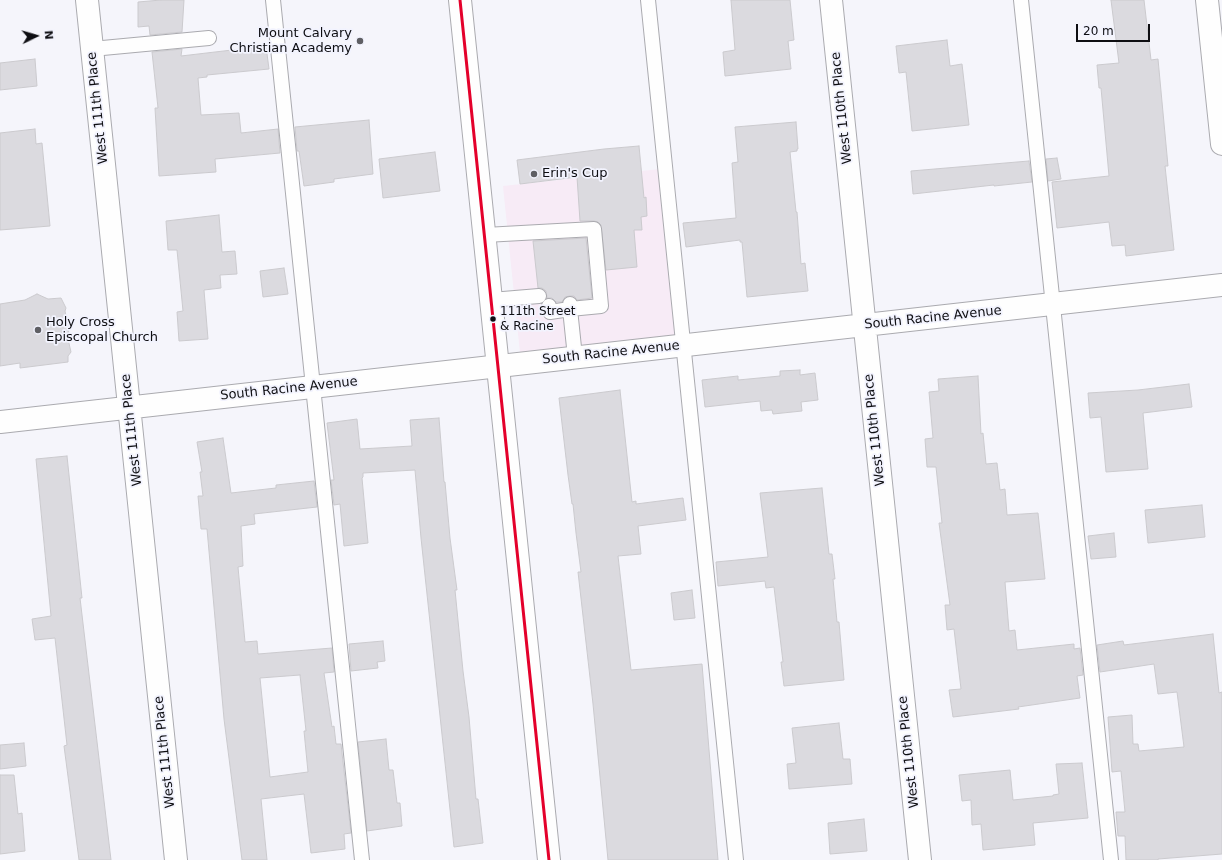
<!DOCTYPE html>
<html>
<head>
<meta charset="utf-8">
<style>
	body { margin:0 }
	#map { position:relative; width:1222px; height:860px; overflow:hidden; background:#f5f5fb; font-family:"DejaVu Sans",sans-serif }
	canvas { display:block }
	.north { position:absolute; left:16px; top:16px; width:40px; height:40px; -webkit-text-stroke:3px #f2f3fe; paint-order:stroke; rotate:85deg; font-size:11px; font-weight:700; line-height:16px; text-align:center; color:#0e0e12 }
	.north::after { content:''; display:block; margin:auto; width:14px; height:18px; background:#0e0e12; clip-path:polygon(50% 0,100% 100%,50% 72%,0 100%) }
	.scale { position:absolute; left:1076px; top:24px; width:74px; height:18px; box-sizing:border-box; border:2px solid #0e0e12; border-top:0; padding-left:5px; font-size:12px; line-height:14px; white-space:nowrap; color:#0e0e12; -webkit-text-stroke:3px #f2f3fe; paint-order:stroke }
</style>
</head>
<body>
<div id="map">
<canvas width="1222" height="860"></canvas>
<div class="north">N</div>
<div class="scale">20 m</div>
</div>
<script>
const g = document.querySelector('canvas').getContext('2d');
g.lineJoin = 'round';
function fillPath(path, color) {
  g.fillStyle = color;
  g.fill(path, 'evenodd');
}
function toPath(rows) {
  const path = new Path2D();
  for (const r of rows) {
    path.moveTo(r[0], r[1]);
    for (let i = 2; i < r.length; i += 2) path.lineTo(r[i], r[i + 1]);
  }
  return path;
}
function trace(path, color, width, dash) {
  g.strokeStyle = color;
  g.lineWidth = width;
  g.lineCap = dash ? 'butt' : 'round';
  g.setLineDash(dash || []);
  g.stroke(path);
}
function label(font, color, halo, rows, align = 'center') {
  g.font = font + ' "DejaVu Sans",sans-serif';
  g.lineWidth = 3.5;
  g.setLineDash([]);
  g.textBaseline = 'middle';
  g.strokeStyle = halo;
  g.fillStyle = color;
  for (const [text, x, y, turn = 0] of rows) {
    g.save();
    g.translate(x, y);
    g.rotate((+turn || 0) * Math.PI / 180);
    g.textAlign = isNaN(turn) ? turn : align;
    if (halo) g.strokeText(text, 0, 0);
    g.fillText(text, 0, 0);
    g.restore();
  }
}
fillPath(toPath([
	[660,169,679,347,521,363,503,186]
]), '#f7ebf6');
const building = toPath([
	[161,0,184,0,182,32,150,35,149,26,138,27,138,2,161,0],
	[731,0,790,0,794,40,788,41,791,69,725,76,723,52,735,50,731,0],
	[1111,0,1144,0,1151,60,1158,59,1168,166,1165,166,1174,250,1126,256,1125,245,1112,246,1109,222,1057,228,1052,182,1109,176,1101,88,1099,88,1097,65,1119,63,1111,0],
	[947,40,950,66,962,64,969,125,912,131,906,72,899,73,896,46,947,40],
	[266,46,269,69,207,75,207,77,198,78,201,115,239,113,241,133,278,129,280,153,215,159,216,172,159,176,155,108,158,108,152,52,182,49,181,56,266,46],
	[35,59,37,86,0,90,0,63,35,59],
	[369,120,373,174,334,179,334,182,304,186,299,151,297,151,295,127,369,120],
	[796,122,798,149,797,149,797,151,790,152,796,212,797,212,801,264,805,263,808,291,747,297,742,242,740,242,740,240,686,247,683,223,736,218,732,163,738,162,735,127,796,122],
	[35,129,36,144,42,143,50,226,0,230,0,133,35,129],
	[639,146,644,198,646,197,647,216,641,217,642,230,634,230,637,267,606,270,601,225,598,222,594,221,580,221,577,177,520,184,517,160,604,149,639,146],
	[435,152,440,191,383,198,379,159,435,152],
	[1057,158,1061,179,1048,181,1046,159,1057,158],
	[1029,161,1032,182,994,186,994,185,913,194,911,171,1029,161],
	[219,215,222,252,235,251,237,274,220,275,221,288,204,290,208,339,179,341,177,312,183,311,177,250,168,250,166,221,219,215],
	[586,238,592,298,577,300,574,296,570,296,565,297,562,302,556,302,552,298,547,298,546,291,542,288,538,288,533,241,586,238],
	[284,268,288,294,263,297,260,271,284,268],
	[37,294,48,299,61,298,66,308,65,311,68,325,69,336,68,339,71,352,68,356,68,362,20,368,20,363,0,366,0,304,25,300,37,294],
	[800,370,800,375,815,373,818,400,801,402,802,411,773,414,772,410,761,411,760,401,705,407,702,380,738,376,738,380,780,376,780,371,800,370],
	[978,376,981,434,983,433,986,464,997,463,1000,490,1005,489,1007,515,1038,513,1045,579,1005,582,1009,631,1015,630,1017,650,1074,644,1074,649,1080,648,1083,675,1077,676,1080,698,1018,707,1019,709,953,717,949,690,961,689,954,629,947,630,945,605,950,605,939,523,942,523,936,467,927,467,925,439,933,438,929,392,939,391,938,379,978,376],
	[1189,384,1192,407,1143,413,1148,469,1106,472,1101,417,1090,418,1088,393,1138,390,1189,384],
	[620,390,632,502,636,501,636,504,683,498,686,520,638,526,641,554,618,556,631,670,702,664,718,860,608,860,593,704,578,572,581,572,576,533,573,504,572,504,568,475,559,398,620,390],
	[439,418,444,482,445,482,450,538,457,590,455,590,463,671,469,717,476,799,478,799,483,843,454,847,421,538,415,470,363,473,363,477,362,478,368,543,344,546,340,504,334,505,331,480,334,480,327,423,357,419,360,449,412,446,410,420,439,418],
	[223,438,231,493,276,488,276,485,314,481,317,507,254,514,255,524,241,526,243,566,238,567,245,642,257,641,258,654,332,648,334,672,324,673,332,727,334,726,336,744,341,744,351,833,344,834,345,849,311,853,304,794,261,799,267,860,242,860,224,719,207,529,201,529,198,496,203,496,200,472,202,472,197,442,223,438],
	[300,675,306,731,304,731,308,772,270,777,260,678,300,675],
	[67,456,82,598,80,598,111,860,79,860,64,746,67,745,55,638,35,640,32,619,51,616,36,459,67,456],
	[822,488,829,554,832,554,835,579,833,579,837,622,839,622,844,680,784,686,781,662,783,662,774,587,766,588,765,581,718,586,716,562,768,557,760,493,822,488],
	[1202,505,1205,537,1148,543,1145,510,1202,505],
	[1114,533,1116,557,1091,559,1088,536,1114,533],
	[692,590,695,618,674,620,671,593,692,590],
	[1213,634,1219,693,1222,692,1222,854,1158,859,1158,860,1126,860,1125,836,1118,836,1116,812,1125,812,1121,771,1112,772,1108,717,1132,715,1133,744,1138,744,1139,751,1184,747,1177,692,1158,694,1154,664,1100,672,1097,645,1123,641,1124,645,1213,634],
	[383,641,385,661,377,662,378,668,351,671,349,644,383,641],
	[839,723,843,759,850,759,852,784,789,789,787,764,796,763,792,728,839,723],
	[386,739,389,770,393,770,397,803,400,803,402,826,367,831,358,742,386,739],
	[24,743,26,766,0,769,0,745,24,743],
	[1082,763,1088,818,1033,823,1035,845,983,850,981,824,972,825,971,800,962,801,959,775,1010,770,1013,800,1053,796,1053,795,1059,794,1056,764,1082,763],
	[0,775,14,775,18,814,22,813,25,851,0,854,0,775],
	[864,819,867,851,830,854,828,823,864,819]
]);
fillPath(building, '#dbdadf');
trace(building, '#cbcace', 1);
const service = toPath([
	[273,0,362,860],
	[648,0,736,860],
	[1021,0,1111,860],
	[92,49,209,38],
	[485,235,594,229,601,306,570,309,575,357],
	[491,300,539,296],
	[549,306,550,312,570,309,570,304]
]);
const minor = toPath([
	[87,0,176,860],
	[831,0,920,860],
	[1207,0,1222,144],
	[0,422,1222,285]
]);
const secondary = toPath([
	[460,0,549,860]
]);
trace(service, '#aaaaaf', 16);
trace(minor, '#aaaaaf', 24);
trace(secondary, '#aaaaaf', 24);
trace(service, '#fefefe', 14);
trace(minor, '#fefefe', 22);
trace(secondary, '#fefefe', 22);
trace(toPath([
	[460,0,549,860]
]), '#e4002b', 3);
for (const [x, y, r, color] of [
	[360,41,4,"#5f5f64"],
	[534,174,4,"#5f5f64"],
	[493,319,3.5,"#0e0e12"],
	[38,330,4,"#5f5f64"]
]) {
  const dot = new Path2D();
  dot.arc(x, y, r, 0, 2 * Math.PI);
  g.fillStyle = color;
  g.fill(dot);
  trace(dot, '#f2f3fe', 1.5);
}
label('12px', '#0e0e12', '#f2f3fe', [
	["111th Street",500,312],
	["& Racine",500,327]
], 'left');
label('13px', '#0e0e12', '#f2f3fe', [
	["Mount Calvary",352,34,"right"],
	["Christian Academy",352,49,"right"],
	["Erin's Cup",542,174],
	["Holy Cross",46,323],
	["Episcopal Church",46,338]
], 'left');
label('13px', '#0e0e12', '#f2f3fe', [
	["West 111th Place",98,108,-96],
	["West 110th Place",842,108,-96],
	["South Racine Avenue",933,318,-6],
	["South Racine Avenue",611,353,-6],
	["South Racine Avenue",289,389,-6],
	["West 111th Place",132,430,-96],
	["West 110th Place",875,430,-96],
	["West 111th Place",165,752,-96],
	["West 110th Place",909,752,-96]
]);
</script>
</body>
</html>
